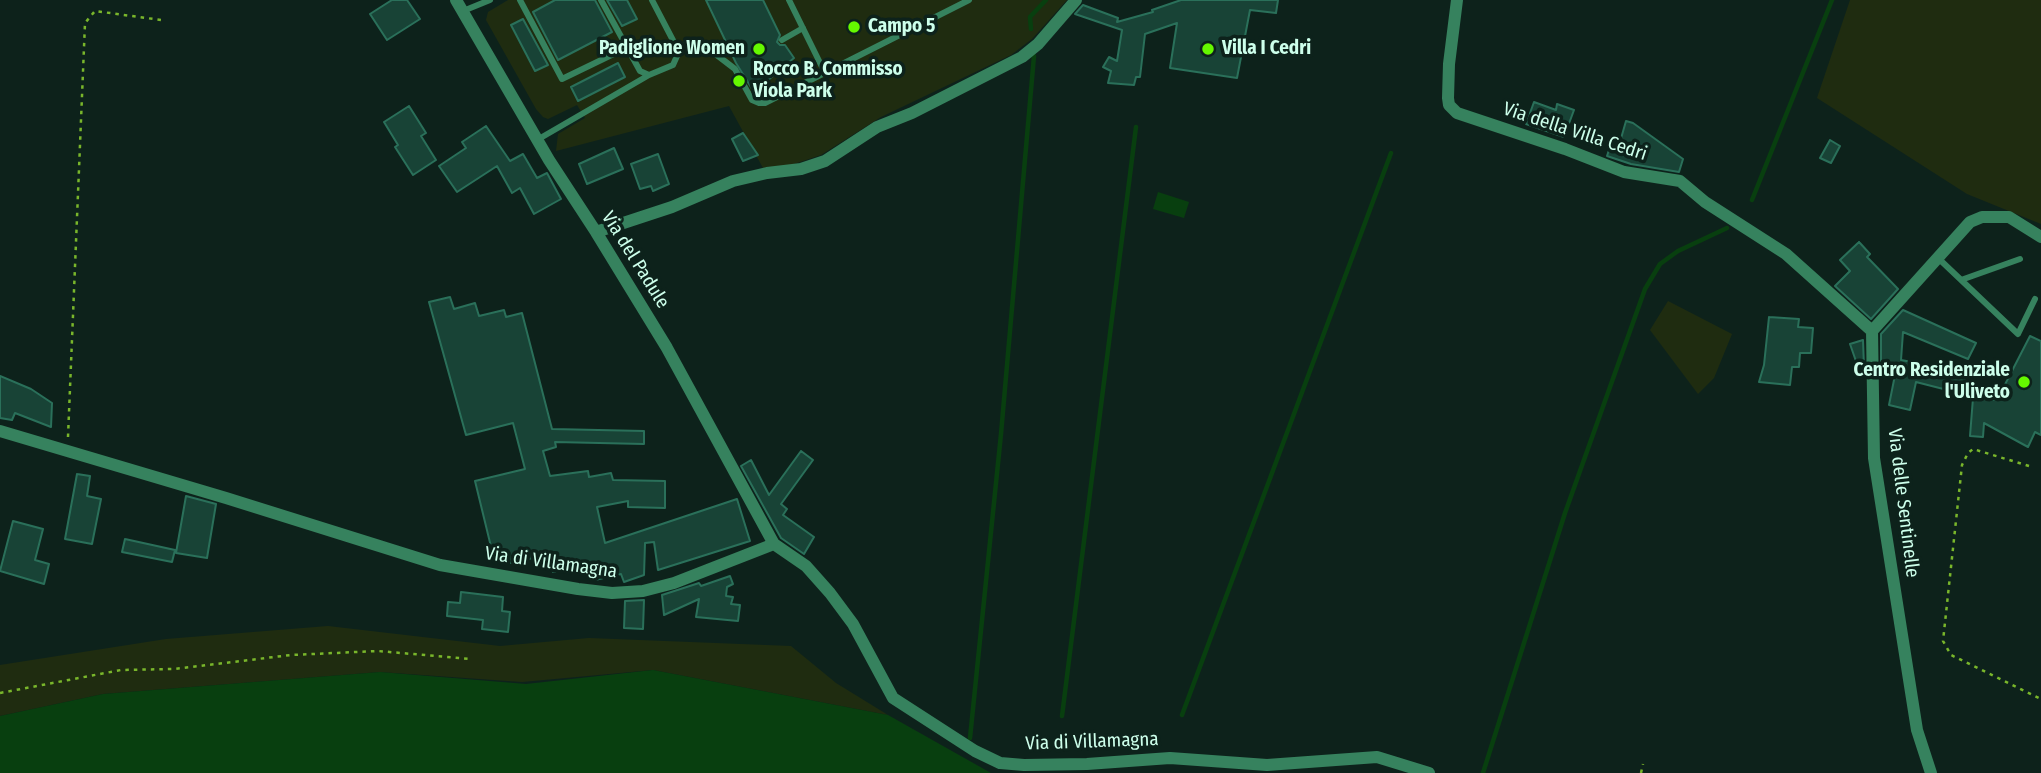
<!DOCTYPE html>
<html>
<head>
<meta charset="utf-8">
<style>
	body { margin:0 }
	canvas { display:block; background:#0d221b }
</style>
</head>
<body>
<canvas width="2041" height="773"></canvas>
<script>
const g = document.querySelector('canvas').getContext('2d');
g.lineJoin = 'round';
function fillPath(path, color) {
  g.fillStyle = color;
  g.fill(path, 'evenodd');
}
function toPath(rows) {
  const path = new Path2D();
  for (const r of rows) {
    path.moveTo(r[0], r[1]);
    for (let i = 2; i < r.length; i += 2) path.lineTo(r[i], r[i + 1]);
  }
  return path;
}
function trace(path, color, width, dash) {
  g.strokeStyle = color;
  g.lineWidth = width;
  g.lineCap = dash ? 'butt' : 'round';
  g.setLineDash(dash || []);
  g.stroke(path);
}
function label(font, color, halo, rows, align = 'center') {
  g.font = font + ' "Fira Sans Condensed",sans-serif';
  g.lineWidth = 7;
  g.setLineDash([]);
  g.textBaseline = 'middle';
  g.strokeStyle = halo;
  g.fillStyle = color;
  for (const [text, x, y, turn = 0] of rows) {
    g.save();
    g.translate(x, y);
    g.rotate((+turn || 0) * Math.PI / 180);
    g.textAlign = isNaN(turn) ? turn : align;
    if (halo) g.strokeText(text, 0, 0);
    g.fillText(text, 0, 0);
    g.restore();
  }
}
fillPath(toPath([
	[508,0,1067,0,1032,39,1011,55,881,117,821,155,791,165,763,168,729,106,556,151,558,134,585,118,577,105,548,119,543,117,536,109,486,20,488,12],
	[1850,0,2041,0,2041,224,1967,194,1817,98],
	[1668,301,1732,334,1714,378,1698,394,1650,330],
	[328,626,500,646,589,638,791,646,836,683,888,715,653,670,522,682,380,672,103,694,0,716,0,665,166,639]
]), '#1f2c10');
fillPath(toPath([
	[1158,192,1189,202,1184,218,1153,209],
	[653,670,888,715,991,773,0,773,0,716,103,694,380,672,526,684]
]), '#083f0f');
trace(toPath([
	[1031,29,1030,17,1046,0],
	[1752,200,1832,0],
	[1182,715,1391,153],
	[1062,716,1136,127],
	[970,738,1001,434,1034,56],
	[1483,773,1565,513,1645,289,1660,264,1678,251,1727,228]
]), '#083f0f', 4.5);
const building = toPath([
	[392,0,407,0,420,19,387,40,370,14,392,0],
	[555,0,595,0,612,32,558,60,533,12,555,0],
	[607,0,627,0,637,19,622,26,607,0],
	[706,0,763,0,780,35,777,42,780,45,785,45,794,58,754,92,736,63,706,0],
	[1181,0,1278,0,1276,13,1250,10,1237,78,1170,68,1177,23,1145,34,1140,77,1136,77,1134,85,1108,83,1111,71,1103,67,1109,57,1117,61,1122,30,1075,14,1083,5,1118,18,1117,22,1153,12,1152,10,1181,0],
	[523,19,548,65,535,71,511,25,523,19],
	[618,63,625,77,578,101,571,87,618,63],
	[1534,102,1556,110,1557,104,1574,110,1564,137,1526,124,1534,102],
	[409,106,426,133,421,136,436,160,413,175,395,147,398,145,384,122,409,106],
	[1626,121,1633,123,1683,159,1679,172,1631,164,1607,156,1610,147,1618,149,1626,121],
	[486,126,510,161,523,154,537,178,547,173,561,199,534,214,520,188,512,193,497,166,457,192,439,166,466,148,462,142,486,126],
	[743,133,758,155,743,161,732,139,743,133],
	[1830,140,1840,146,1831,163,1820,158,1830,140],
	[614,148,623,169,587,184,579,164,614,148],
	[658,154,669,184,653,191,651,186,640,189,631,164,658,154],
	[1859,242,1870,254,1867,257,1898,289,1871,319,1835,286,1850,271,1840,260,1859,242],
	[450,297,454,309,475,303,479,316,504,310,506,317,522,313,552,429,644,431,644,444,555,442,556,447,543,451,550,476,588,471,589,477,611,473,613,480,665,481,665,508,628,507,628,501,597,507,605,543,737,499,750,541,658,570,654,542,645,543,644,575,624,582,621,574,595,580,592,570,576,573,575,566,553,572,550,562,535,566,533,558,511,563,509,555,494,559,475,481,525,469,513,423,466,435,429,302,450,297],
	[1903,310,1976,343,1968,359,1903,332,1901,360,1966,372,1963,394,1916,382,1910,410,1889,405,1895,375,1881,375,1881,334,1903,310],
	[1769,317,1799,319,1798,327,1813,328,1811,353,1800,353,1799,367,1792,367,1790,385,1759,382,1764,365,1769,317],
	[2030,336,2041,341,2041,435,2035,432,2028,447,1984,423,1983,437,1970,436,1973,398,1997,400,2030,336],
	[1863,340,1864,367,1858,367,1850,344,1863,340],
	[0,376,31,389,52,403,51,427,15,413,12,420,0,418,0,376],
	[801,451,813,460,781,504,787,509,783,515,814,537,804,554,781,538,741,466,751,460,769,495,801,451],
	[77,474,90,476,87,496,101,499,92,544,65,539,77,474],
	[186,496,216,504,207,558,176,553,186,496],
	[13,521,43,529,35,560,49,564,44,584,0,571,13,521],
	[125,539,175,550,172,562,122,552,125,539],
	[730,576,733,584,727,587,726,596,733,597,731,604,740,605,738,621,696,617,699,599,664,615,662,595,699,583,701,586,730,576],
	[461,592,503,597,502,611,510,612,508,632,482,629,483,620,447,616,448,602,460,603,461,592],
	[644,600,643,629,624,628,625,601,644,600]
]);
fillPath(building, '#184336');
trace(building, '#2a705a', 2);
trace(toPath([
	[68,437,85,23,95,11,161,20],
	[2029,466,1973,449,1968,453,1962,465,1943,641,1951,655,2041,699],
	[0,693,121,670,174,669,291,655,378,651,470,659],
	[1641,773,1643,764]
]), '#79b62b', 2.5, [3.5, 5]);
trace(toPath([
	[520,0,562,79,626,48],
	[601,0,640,71,649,75,673,65,677,56,677,48],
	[652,0,677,48,693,41,705,46,735,69,752,100,759,103,765,103,969,0],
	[789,0,825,73],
	[463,11,490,0],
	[782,40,803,28],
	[537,140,649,75],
	[1938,258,2018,334,2035,299],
	[1961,280,2020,259]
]), '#36825e', 6);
trace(toPath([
	[456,0,549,160,596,232,667,348,774,544,806,566,830,593,853,624,893,698,975,751,1000,763,1024,765,1087,764,1170,758,1267,765,1377,757,1429,773],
	[1457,0,1449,64,1448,98,1449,105,1457,113,1565,149,1624,172,1680,181,1705,202,1786,254,1872,331],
	[596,232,672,207,733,181,767,173,801,169,825,161,877,127,912,113,1022,57,1038,44,1076,0],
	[0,431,226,498,440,565,578,589,612,593,643,591,674,583,774,544],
	[1931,773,1917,730,1874,458,1872,331,1970,222,1982,217,2009,217,2041,237]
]), '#36825e', 12);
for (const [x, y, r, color] of [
	[854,27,7,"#65f800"],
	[759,49,7,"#65f800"],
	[1208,49,7,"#65f800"],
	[739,81,7,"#65f800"],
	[2024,382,7,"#65f800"]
]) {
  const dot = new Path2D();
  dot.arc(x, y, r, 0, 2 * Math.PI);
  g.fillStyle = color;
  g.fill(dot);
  trace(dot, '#0d221b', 2.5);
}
label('bold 19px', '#cdffeb', '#0d221b', [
	["Campo 5",868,27],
	["Padiglione Women",745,49,"right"],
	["Villa I Cedri",1222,49],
	["Rocco B. Commisso",753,70],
	["Viola Park",753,92],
	["Centro Residenziale",2010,371,"right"],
	["l'Uliveto",2010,393,"right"]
], 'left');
label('19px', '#cdffeb', '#0d221b', [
	["Via della Villa Cedri",1575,132,18],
	["Via del Padule",635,260,58],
	["Via delle Sentinelle",1903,503,83],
	["Via di Villamagna",551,563,8],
	["Via di Villamagna",1092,742,-2]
]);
</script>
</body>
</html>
